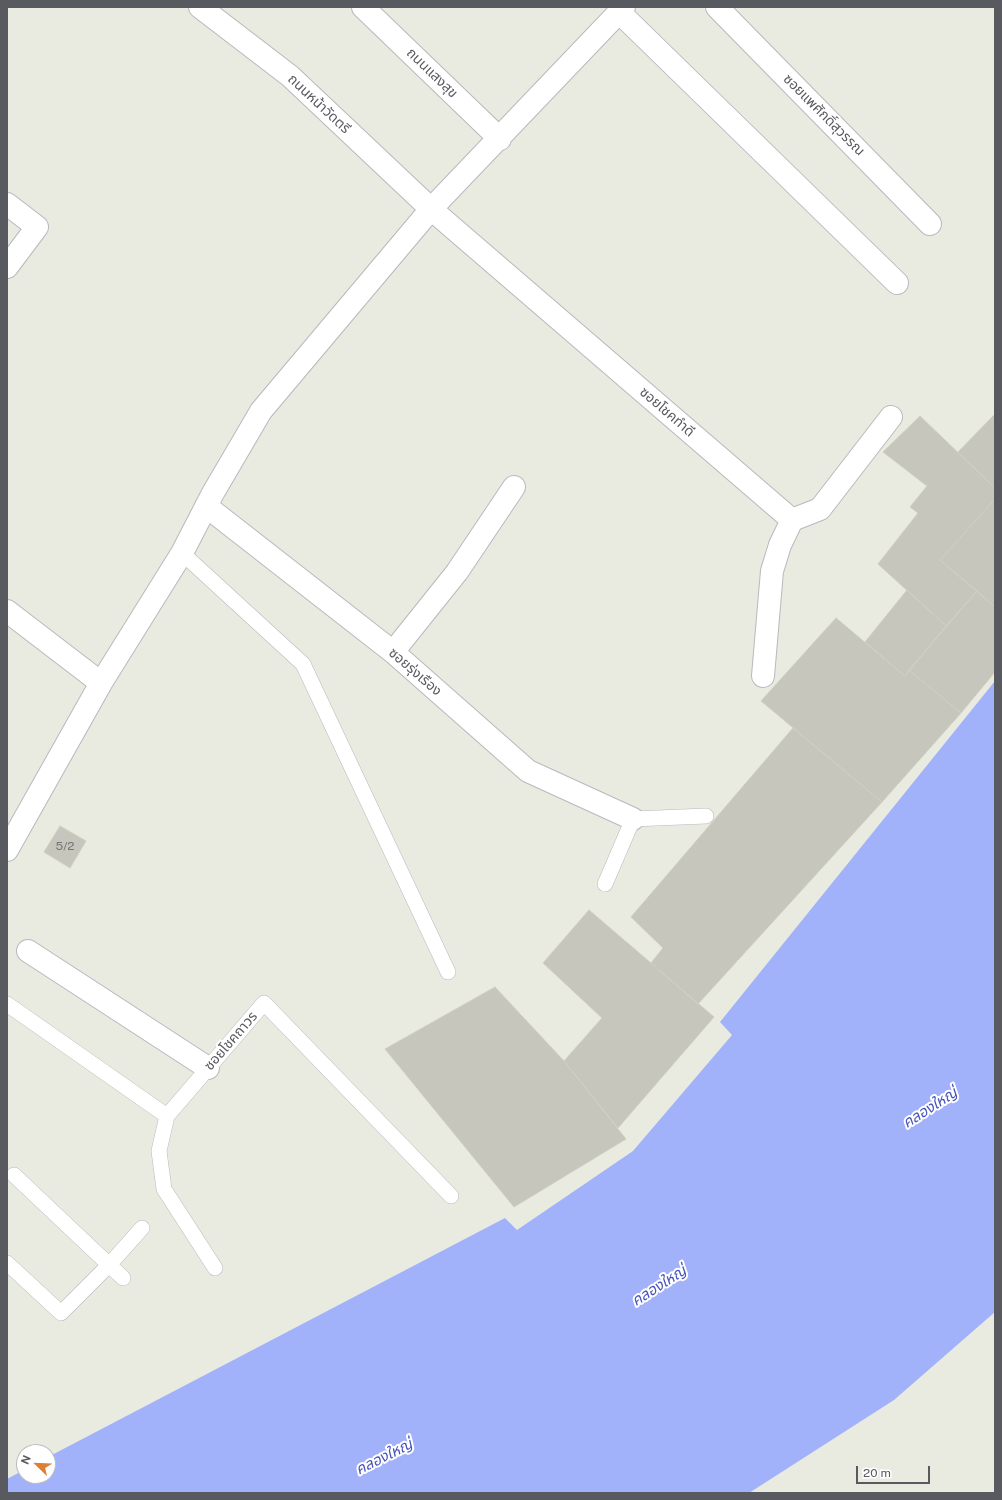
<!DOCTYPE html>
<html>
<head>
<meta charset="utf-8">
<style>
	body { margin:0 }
	#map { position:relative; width:1002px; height:1500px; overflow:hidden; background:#e9ebe0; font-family:"Public Sans",sans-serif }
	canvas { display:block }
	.frame { position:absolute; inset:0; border:8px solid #595960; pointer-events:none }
	.north { position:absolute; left:16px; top:1444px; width:40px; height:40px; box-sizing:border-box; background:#fff; border:1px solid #bdbdbf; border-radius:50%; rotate:293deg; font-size:11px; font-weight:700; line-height:16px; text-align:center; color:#595960 }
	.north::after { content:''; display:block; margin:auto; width:14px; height:18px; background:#df7f31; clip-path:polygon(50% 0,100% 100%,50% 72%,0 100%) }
	.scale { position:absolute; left:856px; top:1466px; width:74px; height:18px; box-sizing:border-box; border:2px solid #595960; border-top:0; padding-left:5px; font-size:12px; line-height:14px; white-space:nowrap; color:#595960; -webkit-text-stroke:3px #fff; paint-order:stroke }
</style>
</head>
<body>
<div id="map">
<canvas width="1002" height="1500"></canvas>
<div class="frame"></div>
<div class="north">N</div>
<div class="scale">20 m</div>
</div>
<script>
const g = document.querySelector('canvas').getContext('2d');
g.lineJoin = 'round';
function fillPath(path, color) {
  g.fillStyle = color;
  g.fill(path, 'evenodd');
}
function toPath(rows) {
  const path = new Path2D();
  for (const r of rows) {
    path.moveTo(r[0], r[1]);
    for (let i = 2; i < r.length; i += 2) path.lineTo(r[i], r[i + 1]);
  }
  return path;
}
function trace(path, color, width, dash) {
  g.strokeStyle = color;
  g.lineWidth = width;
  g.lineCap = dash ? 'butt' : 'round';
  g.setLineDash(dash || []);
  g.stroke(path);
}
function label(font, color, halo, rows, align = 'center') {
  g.font = font + ' "Public Sans","Noto Sans Thai",sans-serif';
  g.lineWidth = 4;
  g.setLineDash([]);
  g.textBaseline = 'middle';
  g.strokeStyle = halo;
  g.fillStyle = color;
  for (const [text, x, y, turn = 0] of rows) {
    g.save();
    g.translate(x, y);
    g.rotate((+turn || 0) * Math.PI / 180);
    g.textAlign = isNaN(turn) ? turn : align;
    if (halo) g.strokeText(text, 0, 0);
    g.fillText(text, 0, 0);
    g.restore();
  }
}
fillPath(toPath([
	[995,681,995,1312,894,1400,749,1493,7,1493,7,1479,24,1470,24,1476,48,1476,48,1457,505,1218,517,1230,633,1151,732,1035,720,1022]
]), '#a1b2fa');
const building = toPath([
	[995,414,995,488,958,452,995,414],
	[920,416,995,488,995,499,940,560,977,591,946,626,878,564,918,513,910,507,927,486,883,452,920,416],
	[995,499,995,607,940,560,995,499],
	[907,590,946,626,905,676,865,642,907,590],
	[977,591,995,607,995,672,961,713,909,670,977,591],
	[836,618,905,676,909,670,961,713,882,802,761,701,836,618],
	[793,728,882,802,698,1004,651,963,663,948,631,917,793,728],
	[60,826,86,841,70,868,44,852,60,826],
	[589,910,714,1017,618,1128,564,1061,602,1018,543,963,589,910],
	[495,987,564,1061,626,1139,514,1207,385,1049,495,987]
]);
fillPath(building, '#c6c6bc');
trace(building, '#cecfbf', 1);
const service = toPath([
	[182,553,303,664,448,972],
	[605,884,633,819,706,816],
	[7,1004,167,1116,264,1003,451,1196],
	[167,1116,159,1151,164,1189,215,1268],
	[14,1175,123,1278],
	[7,1263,61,1313,109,1265,142,1228]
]);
const minor = toPath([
	[200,7,290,76,431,209,792,520,820,509,891,417],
	[363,7,500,139],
	[717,7,930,224],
	[619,12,897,283],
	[7,204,37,227,7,267],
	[206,506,393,652,528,771,633,819],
	[7,611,101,683],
	[393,652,457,572,514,487],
	[763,676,772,571,780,545,792,520],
	[7,850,101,683,182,553,213,493,261,411,431,209,624,7],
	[28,951,208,1068]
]);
trace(service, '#b8b8be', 16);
trace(minor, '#b8b8be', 24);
trace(service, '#fff', 15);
trace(minor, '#fff', 22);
label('12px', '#747477', null, [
	["5/2",65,846]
]);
label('14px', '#595960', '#fff', [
	["ถนนแสงสุข",432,73,44],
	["ถนนหน้าวัดตรี",319,104,43],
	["ซอยแพศักดิ์สุวรรณ",824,115,45],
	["ซอยโชคทำดี",667,412,41],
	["ซอยรุ่งเรือง",415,672,41],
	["ซอยโชคถาวร",231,1041,-49]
]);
label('italic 15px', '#4653bb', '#fff', [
	["คลองใหญ่",930,1108,-33],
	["คลองใหญ่",659,1286,-33],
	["คลองใหญ่",384,1457,-27]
]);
</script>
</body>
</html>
